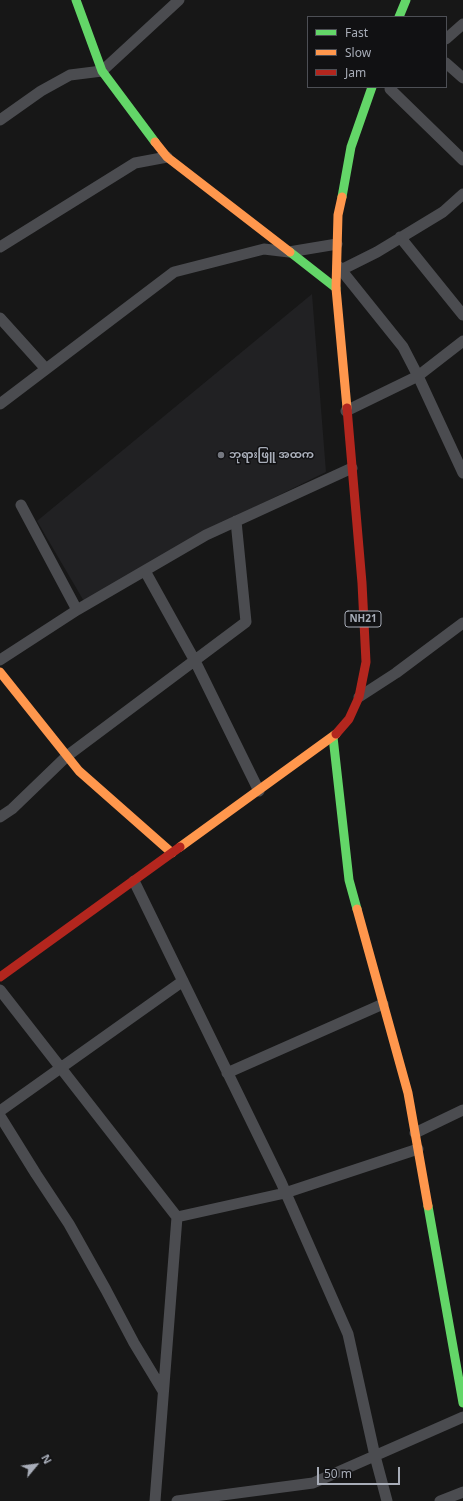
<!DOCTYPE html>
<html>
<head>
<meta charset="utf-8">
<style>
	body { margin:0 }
	#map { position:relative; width:463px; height:1501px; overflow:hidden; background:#171717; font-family:"Noto Sans",sans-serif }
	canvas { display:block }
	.legend { position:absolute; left:307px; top:16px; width:140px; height:72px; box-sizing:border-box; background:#111113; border:1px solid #4d4f55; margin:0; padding:5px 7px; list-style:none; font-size:12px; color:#a8adb8 }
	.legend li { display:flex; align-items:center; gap:8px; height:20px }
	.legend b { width:20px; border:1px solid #4d4f55 }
	.north { position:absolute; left:16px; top:1445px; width:40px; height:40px; -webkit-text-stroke:3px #111113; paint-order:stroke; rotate:61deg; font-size:11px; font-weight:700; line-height:16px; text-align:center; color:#a8adb8 }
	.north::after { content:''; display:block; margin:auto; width:14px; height:18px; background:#a8adb8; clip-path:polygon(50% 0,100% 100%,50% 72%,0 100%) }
	.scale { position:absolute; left:317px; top:1467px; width:83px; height:18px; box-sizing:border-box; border:2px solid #a8adb8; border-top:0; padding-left:5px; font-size:12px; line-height:14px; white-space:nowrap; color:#a8adb8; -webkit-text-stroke:3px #111113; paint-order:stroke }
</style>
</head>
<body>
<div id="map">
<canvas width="463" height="1501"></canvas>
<ul class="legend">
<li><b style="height:5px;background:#63d668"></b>Fast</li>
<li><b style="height:5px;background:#ff974d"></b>Slow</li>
<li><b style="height:5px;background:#b3261e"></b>Jam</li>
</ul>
<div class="north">N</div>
<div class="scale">50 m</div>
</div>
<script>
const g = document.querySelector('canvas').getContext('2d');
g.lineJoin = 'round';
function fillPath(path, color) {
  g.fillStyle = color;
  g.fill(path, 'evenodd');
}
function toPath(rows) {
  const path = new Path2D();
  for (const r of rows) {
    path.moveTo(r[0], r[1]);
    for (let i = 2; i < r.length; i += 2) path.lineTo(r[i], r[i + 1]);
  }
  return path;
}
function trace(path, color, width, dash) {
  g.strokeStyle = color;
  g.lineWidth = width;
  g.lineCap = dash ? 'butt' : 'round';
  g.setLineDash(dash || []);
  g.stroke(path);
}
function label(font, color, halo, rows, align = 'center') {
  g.font = font + ' "Noto Sans","Noto Sans Myanmar",sans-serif';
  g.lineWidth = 3;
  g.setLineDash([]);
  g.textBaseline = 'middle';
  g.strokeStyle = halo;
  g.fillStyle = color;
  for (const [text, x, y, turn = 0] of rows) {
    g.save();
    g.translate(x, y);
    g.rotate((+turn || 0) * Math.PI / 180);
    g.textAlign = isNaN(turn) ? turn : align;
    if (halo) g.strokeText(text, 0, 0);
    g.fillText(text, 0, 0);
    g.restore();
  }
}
fillPath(toPath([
	[312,294,326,472,206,531,85,603,37,521]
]), '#212123');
trace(toPath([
	[446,39,463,24],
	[446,63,463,78],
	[390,89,463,160],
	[0,120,41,91,70,75,102,71,179,0],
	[400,237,463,315],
	[0,247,135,163,167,157],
	[338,266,403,347,418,376,463,473],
	[341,270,377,252,443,212,463,194],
	[0,318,46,369],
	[0,404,174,272,264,249,289,252,337,244],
	[346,411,418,376,463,341],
	[21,505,77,610],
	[145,571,195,661,259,791],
	[0,660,77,610,206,535,352,468],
	[359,697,396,673,463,623],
	[0,817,12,809,67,756,246,622,236,521],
	[134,881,281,1182,348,1334,375,1456,387,1501],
	[0,990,177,1217,155,1501],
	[227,1073,383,1004],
	[0,1111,183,981],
	[0,1116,36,1174,69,1224,106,1290,134,1343,163,1391],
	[415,1133,463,1110],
	[177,1217,285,1193,418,1149],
	[177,1501,313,1483,463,1417],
	[440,1501,463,1492]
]), '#4b4c50', 11);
trace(toPath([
	[76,0,102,71,155,142],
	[399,17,406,0],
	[342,197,351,147,372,87],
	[290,252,336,288],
	[333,737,349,880,357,909],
	[428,1206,463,1403]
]), '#63d668', 9);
trace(toPath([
	[155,142,167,157,290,252],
	[342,197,338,215,336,288,347,408],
	[0,672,79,771,172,853],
	[180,847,336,734],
	[357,909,408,1093,428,1206]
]), '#ff974d', 9);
trace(toPath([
	[336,734,349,719,359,697,366,662,362,583,347,408],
	[0,977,180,847]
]), '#b3261e', 9);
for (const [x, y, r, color] of [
	[221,455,4,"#757880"]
]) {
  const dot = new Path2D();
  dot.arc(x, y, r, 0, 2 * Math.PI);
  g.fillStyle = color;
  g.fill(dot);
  trace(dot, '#111113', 1.5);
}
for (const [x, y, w] of [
	[363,619,36]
]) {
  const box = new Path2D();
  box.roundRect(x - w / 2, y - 8, w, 16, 3);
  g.fillStyle = '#111113';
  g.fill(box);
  trace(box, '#a8adb8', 1);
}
label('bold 10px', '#a8adb8', null, [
	["NH21",363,619]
]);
label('bold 11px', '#a8adb8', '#111113', [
	["ဘုရားဖြူ အထက",229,455]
], 'left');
</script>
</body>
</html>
